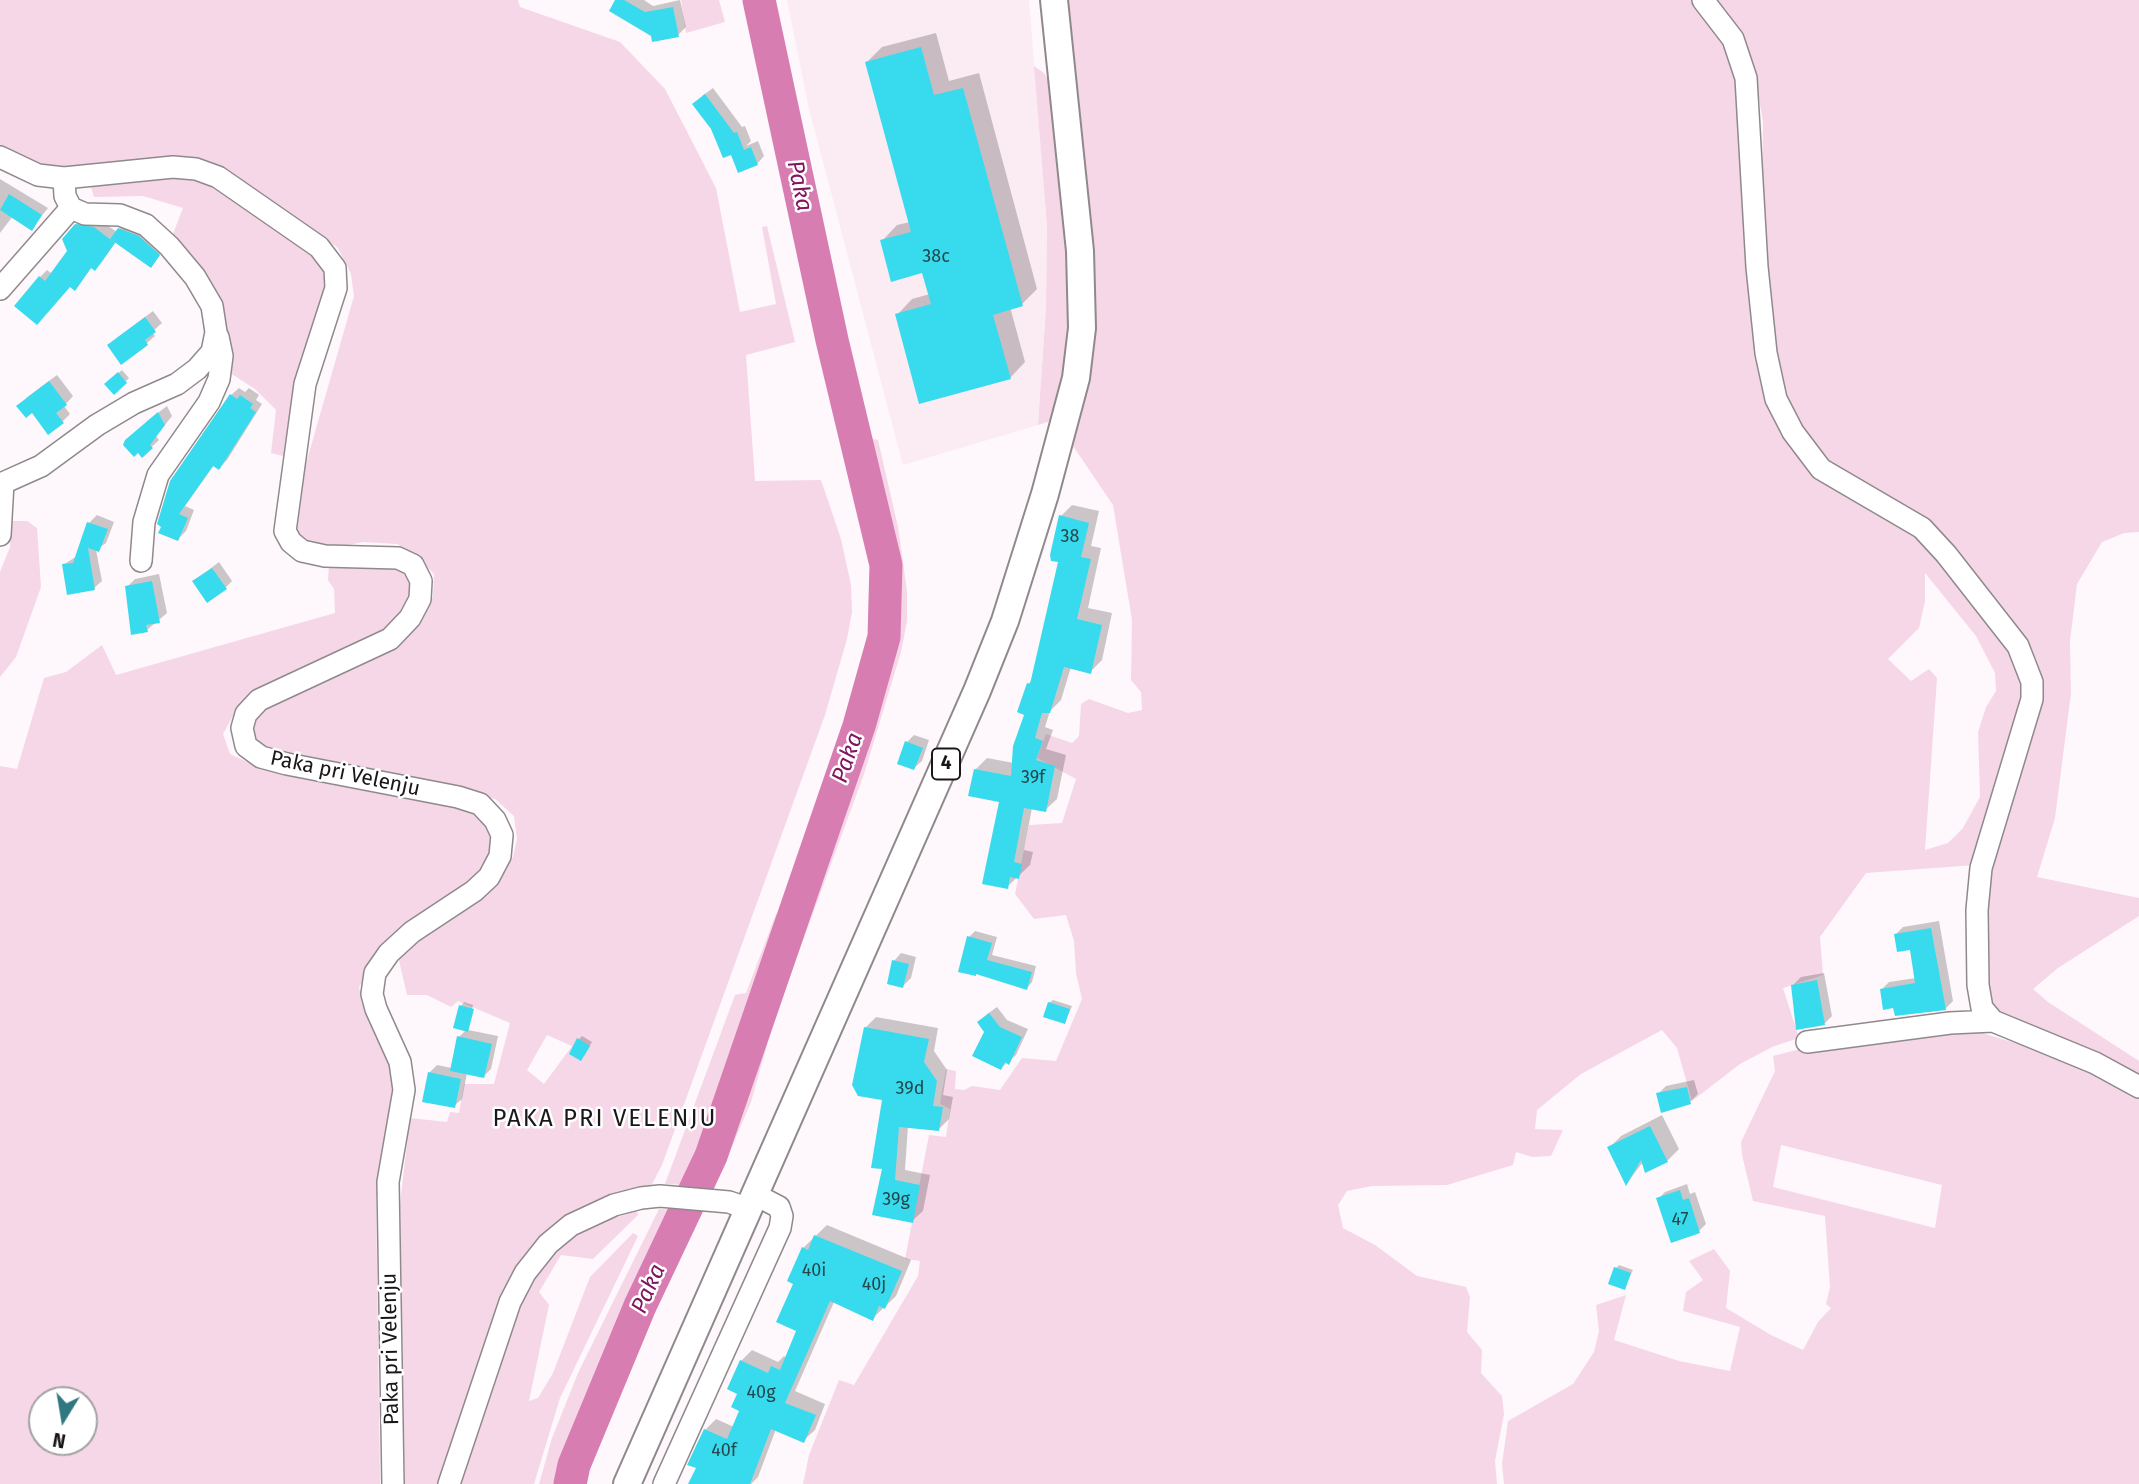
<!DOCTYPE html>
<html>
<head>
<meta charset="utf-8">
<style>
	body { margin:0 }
	#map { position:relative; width:2139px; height:1484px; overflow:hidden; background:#fef7fb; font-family:"Fira Sans",sans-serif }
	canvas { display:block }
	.north { position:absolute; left:28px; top:1386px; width:70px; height:70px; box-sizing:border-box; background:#fff; border:2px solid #a3a2a3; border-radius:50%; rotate:191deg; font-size:19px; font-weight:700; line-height:28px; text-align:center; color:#1a1718 }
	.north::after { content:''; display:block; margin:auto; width:24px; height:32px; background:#307881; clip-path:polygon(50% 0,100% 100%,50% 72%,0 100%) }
</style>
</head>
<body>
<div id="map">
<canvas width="2139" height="1484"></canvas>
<div class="north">N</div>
</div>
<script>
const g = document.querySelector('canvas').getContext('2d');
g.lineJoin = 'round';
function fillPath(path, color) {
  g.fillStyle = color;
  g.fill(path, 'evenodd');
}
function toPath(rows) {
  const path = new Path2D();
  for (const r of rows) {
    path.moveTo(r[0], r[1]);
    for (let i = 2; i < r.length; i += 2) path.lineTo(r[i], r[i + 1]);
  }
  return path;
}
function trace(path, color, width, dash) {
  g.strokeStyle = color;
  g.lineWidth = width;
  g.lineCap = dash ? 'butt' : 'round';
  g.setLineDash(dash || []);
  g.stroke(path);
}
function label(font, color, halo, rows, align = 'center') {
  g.font = font + ' "Fira Sans",sans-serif';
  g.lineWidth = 5;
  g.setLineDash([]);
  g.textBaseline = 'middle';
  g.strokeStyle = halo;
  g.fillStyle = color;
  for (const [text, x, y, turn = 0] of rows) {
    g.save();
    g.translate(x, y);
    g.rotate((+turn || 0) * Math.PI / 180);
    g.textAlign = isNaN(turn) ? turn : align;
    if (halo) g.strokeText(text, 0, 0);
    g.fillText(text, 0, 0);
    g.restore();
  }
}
fillPath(toPath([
	[787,0,1029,0,1047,226,1046,308,1038,425,903,465,809,109]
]), '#fbebf3');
fillPath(toPath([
	[0,0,518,0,520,7,620,42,665,89,716,188,740,312,776,304,762,227,767,226,795,342,746,355,755,481,821,480,841,539,851,585,852,612,847,639,825,715,662,1165,651,1186,550,1233,441,1484,405,1484,400,1204,410,1118,447,1122,450,1112,459,1113,464,1084,494,1084,510,1023,458,1001,451,1007,427,995,407,995,398,956,404,948,496,884,513,857,517,839,514,816,495,799,259,749,246,722,270,704,388,653,418,624,433,597,434,574,415,555,397,544,363,542,325,550,297,543,289,523,354,296,351,274,338,248,243,183,210,166,50,172,0,151],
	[547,1035,572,1046,544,1084,527,1070],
	[681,0,719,0,725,22,686,33],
	[1068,0,1693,0,1728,45,1740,79,1782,425,1799,457,1819,478,1911,532,1934,552,2012,650,2027,696,1975,865,1866,873,1820,937,1823,975,1783,988,1799,1038,1772,1047,1740,1064,1692,1101,1677,1048,1662,1030,1581,1074,1537,1110,1535,1129,1563,1130,1551,1156,1532,1157,1516,1152,1513,1165,1447,1185,1372,1186,1347,1191,1338,1205,1343,1228,1375,1245,1417,1276,1466,1287,1470,1297,1467,1332,1482,1350,1481,1373,1502,1396,1504,1414,1495,1461,1497,1484,803,1484,809,1455,839,1380,854,1385,918,1276,920,1261,905,1259,929,1135,946,1137,950,1109,940,1104,946,1069,956,1071,955,1089,964,1090,972,1086,1000,1090,1022,1058,1056,1061,1082,999,1076,973,1074,941,1066,915,1034,919,1015,894,1029,825,1062,823,1076,779,1037,758,1046,734,1072,743,1079,736,1081,704,1089,699,1128,713,1142,710,1141,692,1131,680,1132,620,1113,505,1071,443,1093,342,1095,307,1076,121],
	[1925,573,1976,636,1995,673,1996,691,1986,707,1978,732,1980,797,1963,828,1948,843,1925,850,1937,678,1929,669,1911,681,1888,659,1919,628,1925,601],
	[1717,0,2139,0,2139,532,2124,533,2102,542,2077,584,2070,641,2071,693,2055,818,2037,877,2139,898,2139,916,2058,968,2033,989,2048,1002,2139,1061,2139,1081,1998,1018,1988,1004,1981,900,2042,679,2036,659,1978,581,1846,481,1802,438,1780,383,1770,326,1762,192,1763,121,1753,65,1726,10],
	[1034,66,1044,73,1050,83,1065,209,1071,326,1054,420,1038,425,1046,308,1047,226],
	[203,176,314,251,328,272,329,296,291,458,271,453,276,410,255,389,227,371,228,343,171,239,183,208,143,196,94,197,90,184,143,178],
	[867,438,878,440,898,527,907,591,907,621,901,652,864,774,775,1017,751,1102,714,1189,703,1188,846,793,891,649,894,584,879,486],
	[11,521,27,521,37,528,41,587,16,657,0,677,0,572,10,547],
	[329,564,399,567,409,577,412,595,405,617,363,644,255,695,234,714,223,734,230,754,262,769,442,801,480,816,494,835,495,853,473,883,384,949,359,987,362,1004,378,1023,398,1079,376,1199,380,1484,0,1484,0,766,17,769,44,678,66,672,102,645,116,675,335,613,334,589,328,580],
	[42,1400,84,1400,84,1442,42,1442],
	[789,910,688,1185,665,1184,735,995,746,993,776,914],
	[1972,1030,2085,1064,2139,1094,2139,1484,1504,1484,1502,1464,1508,1421,1573,1384,1594,1352,1599,1331,1596,1305,1626,1295,1614,1340,1679,1361,1730,1371,1740,1327,1683,1311,1686,1292,1703,1280,1689,1261,1714,1249,1730,1271,1726,1308,1771,1335,1803,1350,1818,1322,1831,1308,1826,1304,1830,1287,1825,1216,1753,1201,1742,1155,1741,1142,1775,1071,1773,1056,1812,1046],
	[1781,1145,1942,1185,1935,1228,1773,1187],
	[659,1209,676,1210,607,1351,586,1402,562,1484,539,1484,552,1438,578,1373],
	[637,1211,638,1215,593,1259,561,1255,539,1292,549,1305,529,1401,538,1398,553,1373,590,1277,633,1233,638,1236,560,1398,534,1484,458,1484,510,1324,542,1262,581,1228]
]), '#f6d7e7');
fillPath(toPath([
	[617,0,644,0,653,6,680,0,686,27,678,35,653,35],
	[936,33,949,81,979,73,1037,289,1022,304,1010,307,1025,362,1010,378,897,315,912,299,930,294,924,271,882,241,897,225,910,222,867,62,882,47],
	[713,88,742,127,745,126,751,141,746,146,758,141,764,156,757,164,739,170,702,96],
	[0,179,48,208,32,228,13,216,0,233],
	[83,217,101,221,117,232,127,222,166,247,151,265,116,241,102,262,95,269,92,267,75,288,70,285,44,316,40,277,47,270,52,274,69,251,76,225],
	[153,311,162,323,152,332,155,336,147,343,117,338],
	[122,370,129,378,114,393,106,384],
	[57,375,73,396,64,406,70,414,62,422,26,398],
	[239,388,245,392,249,388,259,395,256,400,262,404,227,460,219,468,214,465,185,506,194,510,186,531,178,539,160,532,231,395],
	[167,406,172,416,156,436,159,440,142,456,138,451,146,422],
	[1072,505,1099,511,1091,546,1101,548,1088,608,1112,613,1102,660,1090,672,1071,667,1061,700,1050,711,1045,727,1053,730,1046,749,1066,755,1057,799,1045,810,1032,808,1024,850,1033,852,1030,865,1007,887,1001,800,975,770,987,758,1014,763,1027,714,1028,684,1033,679,1060,561,1061,516],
	[97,515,114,522,106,543,96,550,102,581,94,588,63,565,77,556,89,523],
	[219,562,232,581,225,588,194,581],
	[159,574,167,613,147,630,127,587,135,579],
	[914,735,929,740,922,761,914,768,907,742],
	[1939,921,1953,1001,1945,1009,1895,1006,1881,990,1889,982,1916,978,1911,948,1896,934,1903,927],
	[975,931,997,937,992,955,1036,966,1032,982,1027,988,977,972,969,937],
	[901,953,916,957,911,978,903,986,894,961],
	[1824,973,1832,1016,1824,1024,1793,985,1801,977],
	[1053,1000,1072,1006,1065,1022,1049,1003],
	[464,1002,473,1005,468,1030,498,1036,491,1069,483,1077,467,1073,462,1099,454,1106,429,1073,437,1065,452,1068,459,1037,466,1030,461,1006],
	[997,1007,1007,1020,1028,1029,1016,1055,1001,1068,986,1031,986,1015],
	[876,1017,938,1028,934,1051,947,1070,943,1095,953,1097,949,1119,938,1130,908,1126,905,1170,930,1175,923,1211,912,1221,884,1167,884,1099,865,1028],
	[582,1036,592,1042,584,1056,579,1039],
	[1694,1080,1698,1094,1690,1102,1658,1094,1666,1086],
	[1662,1115,1679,1149,1667,1161,1643,1162,1627,1183,1609,1148,1621,1136],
	[1687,1184,1690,1194,1695,1192,1706,1224,1699,1231,1672,1240,1658,1199,1665,1192],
	[827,1225,911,1260,896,1296,873,1318,834,1302,795,1391,825,1404,815,1430,804,1440,776,1429,758,1477,751,1484,690,1484,698,1467,705,1430,716,1419,734,1427,741,1410,741,1361,752,1350,778,1362,784,1356,787,1358,799,1330,796,1283,803,1248],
	[1619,1265,1633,1270,1624,1288,1616,1268]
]), '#0003');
trace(toPath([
	[570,1484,574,1465,640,1306,711,1156,859,726,884,637,886,565,832,340,759,0]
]), '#d77db1', 33);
fillPath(toPath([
	[615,0,624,0,645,12,673,7,679,37,652,42,651,36,609,11],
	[921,47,934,95,963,88,1023,306,993,315,1011,379,919,404,895,314,931,304,922,273,891,282,880,240,911,232,865,62],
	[705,94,734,133,737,132,744,150,741,151,751,147,758,165,738,173,731,155,723,158,711,129,692,104],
	[9,194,42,215,32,231,0,210],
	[75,224,94,227,115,243,95,271,91,268,75,291,70,287,37,325,14,306,39,276,45,281,67,251,62,239],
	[118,228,139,236,160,255,151,268,110,239],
	[145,317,156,332,145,340,148,345,121,365,107,345],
	[118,372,127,383,114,395,104,384],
	[49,381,67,405,56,413,64,423,48,435,32,413,26,418,16,406],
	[230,394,237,399,240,395,253,404,250,408,256,412,219,470,213,466,179,514,188,518,178,541,158,533,161,527,157,524,170,481],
	[158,412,165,425,150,445,153,448,142,458,138,453,134,457,123,445,125,440],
	[1059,515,1089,523,1081,557,1091,559,1077,619,1102,625,1091,674,1064,667,1050,713,1042,713,1035,738,1043,741,1036,760,1055,766,1046,812,1024,808,1014,862,1022,864,1019,879,1010,877,1008,889,982,884,999,802,968,796,974,769,1011,776,1013,746,1024,715,1017,712,1027,683,1030,684,1058,562,1051,561,1050,555],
	[87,522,108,529,99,552,88,548,95,590,67,595,62,564,73,563],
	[212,568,227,589,207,603,192,581],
	[152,581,160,623,146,625,148,632,131,635,125,586],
	[905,741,923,748,914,770,897,764],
	[1931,928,1946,1010,1895,1016,1893,1008,1883,1010,1880,989,1915,983,1910,950,1897,952,1894,934],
	[967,936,992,943,987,960,1032,972,1027,990,976,974,976,976,958,972],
	[892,960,909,964,903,988,887,984],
	[1817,980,1825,1025,1796,1030,1791,985],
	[1048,1002,1070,1009,1065,1024,1043,1017],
	[459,1005,474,1009,468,1032,453,1028],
	[989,1013,1000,1027,1022,1037,1009,1065,1005,1062,1001,1070,972,1056,984,1032,977,1022],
	[864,1027,929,1039,924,1062,937,1081,933,1106,943,1107,939,1131,899,1127,895,1180,920,1185,913,1223,872,1215,882,1169,871,1168,882,1100,858,1096,852,1085],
	[457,1036,492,1044,484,1078,450,1071],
	[577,1038,590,1046,581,1061,569,1054],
	[428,1072,461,1079,455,1108,422,1102],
	[1687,1087,1691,1104,1661,1113,1656,1093],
	[1650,1126,1668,1162,1645,1173,1641,1160,1626,1186,1607,1147],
	[1680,1190,1683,1200,1689,1198,1700,1233,1671,1243,1656,1198],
	[814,1235,902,1271,885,1309,879,1306,873,1321,830,1301,785,1403,816,1415,804,1443,771,1429,750,1484,688,1484,696,1468,687,1465,704,1429,727,1439,739,1411,731,1407,737,1394,727,1389,740,1360,768,1373,771,1366,780,1370,796,1331,776,1322,793,1284,787,1281,802,1247,808,1250],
	[1614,1267,1631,1273,1625,1290,1608,1284]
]), '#38daed');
const minor = toPath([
	[1703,0,1733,39,1746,78,1757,267,1766,353,1776,399,1793,432,1821,469,1922,528,1946,554,2018,646,2032,682,2032,699,1981,868,1977,910,1978,985,1982,1008,1993,1021,2095,1063,2139,1087],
	[0,157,38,175,64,178,173,167,196,169,218,177,319,247,335,268,336,288,305,384,285,531,291,542,302,551,325,556,398,558,413,565,421,581,420,599,410,618,390,639,259,700,246,714,242,728,246,746,261,757,287,764,458,797,480,804,495,820,502,835,500,856,489,877,474,891,412,932,389,953,375,973,372,994,376,1009,400,1062,404,1090,388,1182,393,1484],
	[0,289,71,208],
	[0,535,3,483,41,466,97,425,134,403,177,384,197,369,212,352,216,332,212,306,195,277,169,246,146,225,120,215,85,214,71,208,65,196,64,178],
	[141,561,144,522,158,475,209,402,219,379,222,356,218,337],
	[1807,1042,1950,1023,1993,1021],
	[449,1484,510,1302,525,1273,548,1244,571,1225,614,1205,641,1198,660,1196,729,1202,749,1209],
	[664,1484,780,1228,782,1216,779,1207,756,1195]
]);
const major = toPath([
	[627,1484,977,691,1005,621,1045,494,1076,378,1082,328,1080,251,1054,0]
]);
trace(minor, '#90898c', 24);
trace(major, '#90898c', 30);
trace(minor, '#fff', 21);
trace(major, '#fff', 26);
label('18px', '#22484d', null, [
	["38c",936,257],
	["38",1070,537],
	["39f",1033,778],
	["39d",910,1089],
	["39g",896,1200],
	["47",1680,1220],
	["40i",814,1271],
	["40j",874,1285],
	["40g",761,1393],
	["40f",724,1451]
]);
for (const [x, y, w] of [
	[946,764,28]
]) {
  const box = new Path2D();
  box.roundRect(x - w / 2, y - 15.5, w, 31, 5);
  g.fillStyle = '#fff';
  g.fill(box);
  trace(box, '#1a1718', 2);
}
label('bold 19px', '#1a1718', null, [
	["4",946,764]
]);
label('21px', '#1a1718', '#fff', [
	["Paka pri Velenju",345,774,12],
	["Paka pri Velenju",391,1349,-91]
]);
label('italic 23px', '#82155f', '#fff', [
	["Paka",799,186,78],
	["Paka",848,758,-71],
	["Paka",649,1289,-66]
]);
g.letterSpacing = '2px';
label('24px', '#1a1718', '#fff', [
	["PAKA PRI VELENJU",605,1119]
]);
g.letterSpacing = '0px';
</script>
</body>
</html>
